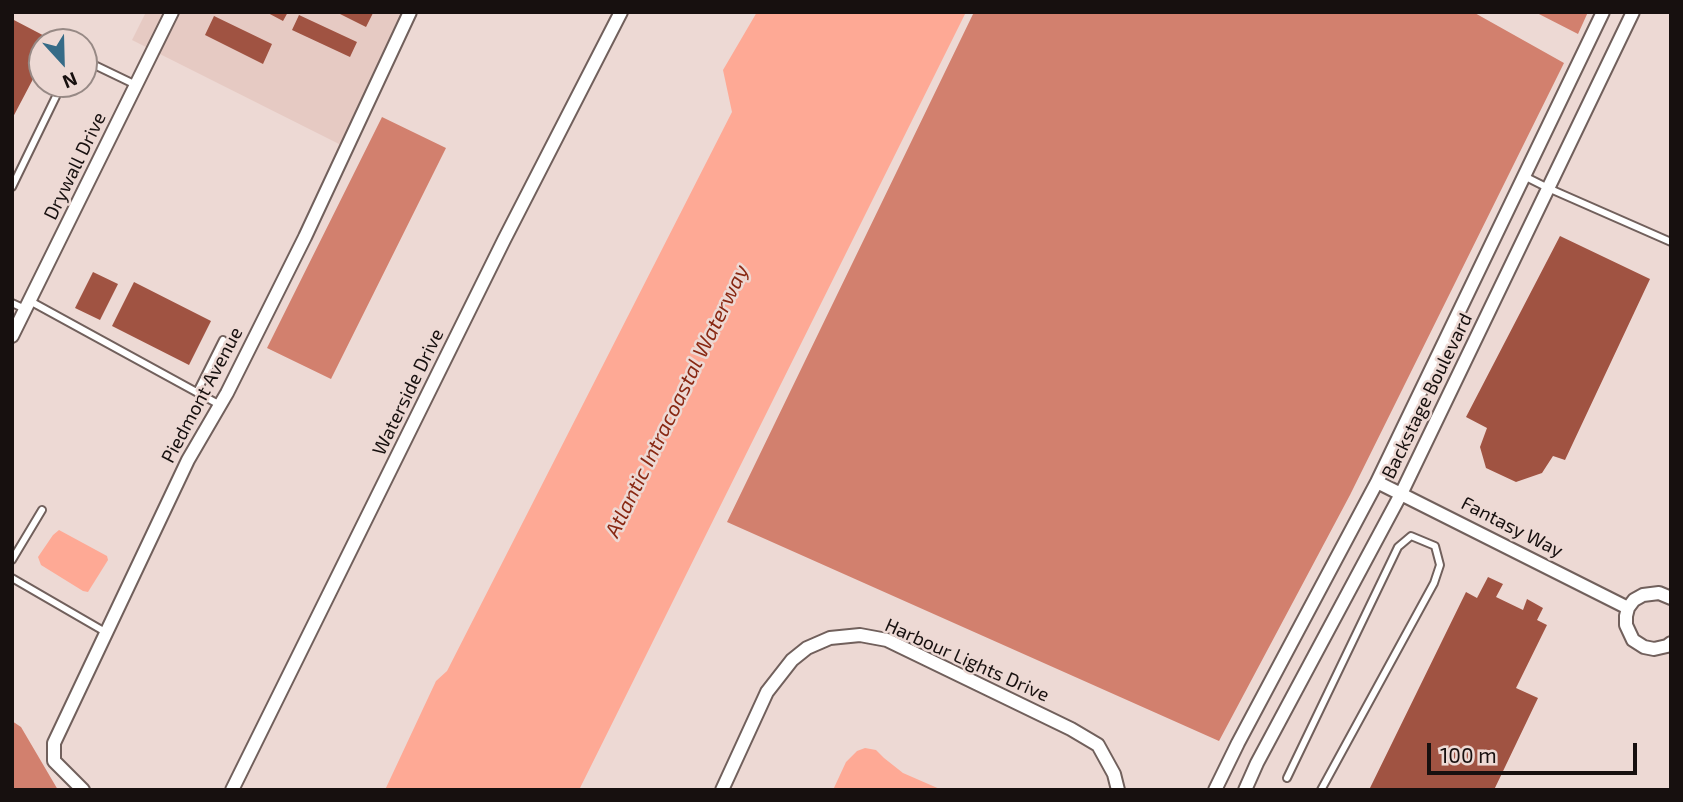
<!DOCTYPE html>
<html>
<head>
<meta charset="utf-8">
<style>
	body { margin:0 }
	#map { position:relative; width:1683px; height:802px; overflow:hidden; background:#edd9d4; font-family:"Exo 2",sans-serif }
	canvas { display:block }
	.frame { position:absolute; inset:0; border:14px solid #17100f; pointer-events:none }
	.north { position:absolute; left:28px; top:28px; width:70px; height:70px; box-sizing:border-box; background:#edd9d4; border:2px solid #978985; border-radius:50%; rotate:158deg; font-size:19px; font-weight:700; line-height:28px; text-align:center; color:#17100f }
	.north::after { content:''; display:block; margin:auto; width:24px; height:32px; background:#366b87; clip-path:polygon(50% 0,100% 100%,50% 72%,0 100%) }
	.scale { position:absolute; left:1427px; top:743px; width:210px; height:32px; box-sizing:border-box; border:4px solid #17100f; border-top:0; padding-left:9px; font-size:21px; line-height:24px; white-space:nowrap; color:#17100f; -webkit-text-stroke:5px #edd9d4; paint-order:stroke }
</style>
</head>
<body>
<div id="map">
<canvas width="1683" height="802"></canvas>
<div class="frame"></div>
<div class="north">N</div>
<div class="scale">100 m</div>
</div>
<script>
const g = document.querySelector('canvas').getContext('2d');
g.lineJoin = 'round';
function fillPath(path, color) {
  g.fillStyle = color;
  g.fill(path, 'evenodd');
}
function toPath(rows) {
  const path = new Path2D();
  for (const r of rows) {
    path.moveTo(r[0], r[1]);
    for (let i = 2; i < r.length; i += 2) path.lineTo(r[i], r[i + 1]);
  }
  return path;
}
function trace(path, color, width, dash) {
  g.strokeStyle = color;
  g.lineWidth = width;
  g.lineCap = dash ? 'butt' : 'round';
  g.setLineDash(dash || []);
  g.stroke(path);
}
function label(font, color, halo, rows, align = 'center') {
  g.font = font + ' "Exo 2",sans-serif';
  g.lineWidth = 5;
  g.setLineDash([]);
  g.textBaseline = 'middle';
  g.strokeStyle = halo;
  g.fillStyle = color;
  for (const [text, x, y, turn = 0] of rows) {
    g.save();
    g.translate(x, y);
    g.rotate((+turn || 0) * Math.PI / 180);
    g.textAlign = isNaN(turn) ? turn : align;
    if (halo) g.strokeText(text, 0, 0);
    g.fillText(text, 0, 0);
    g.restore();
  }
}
fillPath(toPath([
	[146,12,410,12,347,148,132,40]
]), '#e6cac3');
fillPath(toPath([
	[974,12,1473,12,1564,63,1350,495,1219,741,727,522],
	[1535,12,1588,12,1578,34],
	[382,117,446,148,331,379,267,348],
	[12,721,21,727,58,790,12,790]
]), '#d2806e');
fillPath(toPath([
	[757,12,966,12,579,790,385,790,436,681,447,671,732,112,723,70],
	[59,530,107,556,108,560,88,592,83,591,41,565,38,557,53,535],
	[865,748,876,750,884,758,903,773,942,790,833,790,846,762,857,751]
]), '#fea995');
fillPath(toPath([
	[266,12,288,12,283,21],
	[336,12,372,12,373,13,366,27],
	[299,15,357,42,350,57,292,30],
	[214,16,272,44,263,64,205,35],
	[12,19,56,42,42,42,42,62,12,119],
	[1560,236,1650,279,1565,460,1553,456,1542,473,1516,482,1486,468,1480,447,1487,428,1466,417],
	[93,272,118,284,100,320,75,308],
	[134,282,211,321,189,365,112,326],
	[1488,577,1503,584,1496,597,1523,610,1527,599,1543,608,1537,620,1547,625,1516,688,1538,698,1494,790,1369,790,1466,592,1477,598]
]), '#a05342');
const service = toPath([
	[84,60,136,85],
	[1524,176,1548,188,1671,242],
	[12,187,62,84],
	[30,301,220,405],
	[12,303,25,309],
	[197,392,223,340],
	[12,560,42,510],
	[12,578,107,633],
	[1287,778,1398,547,1411,536,1435,546,1440,565,1434,583,1321,790]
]);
const minor = toPath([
	[12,336,172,12],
	[1377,482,1628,608],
	[1671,598,1659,593,1643,595,1634,600,1628,608,1626,616,1626,625,1633,640,1644,647,1654,649,1667,646,1671,643],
	[83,790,54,761,54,743,188,460,227,393,305,237,410,12],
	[232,790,504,240,621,12],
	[722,790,767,692,792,660,807,648,830,638,860,635,887,640,1071,729,1098,745,1114,774,1118,790],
	[1215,790,1238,743,1377,482,1603,12],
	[1245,790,1257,763,1401,494,1633,12]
]);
trace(service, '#71605c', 10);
trace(minor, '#71605c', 16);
trace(service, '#fff', 6);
trace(minor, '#fff', 12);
label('19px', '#17100f', '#edd9d4', [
	["Drywall Drive",75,166,-64],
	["Waterside Drive",408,392,-64],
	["Piedmont Avenue",202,395,-62],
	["Backstage Boulevard",1427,396,-64],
	["Fantasy Way",1512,527,27],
	["Harbour Lights Drive",967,660,24]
]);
label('italic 21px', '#892813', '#edd9d4', [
	["Atlantic Intracoastal Waterway",677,401,-64]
]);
</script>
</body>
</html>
